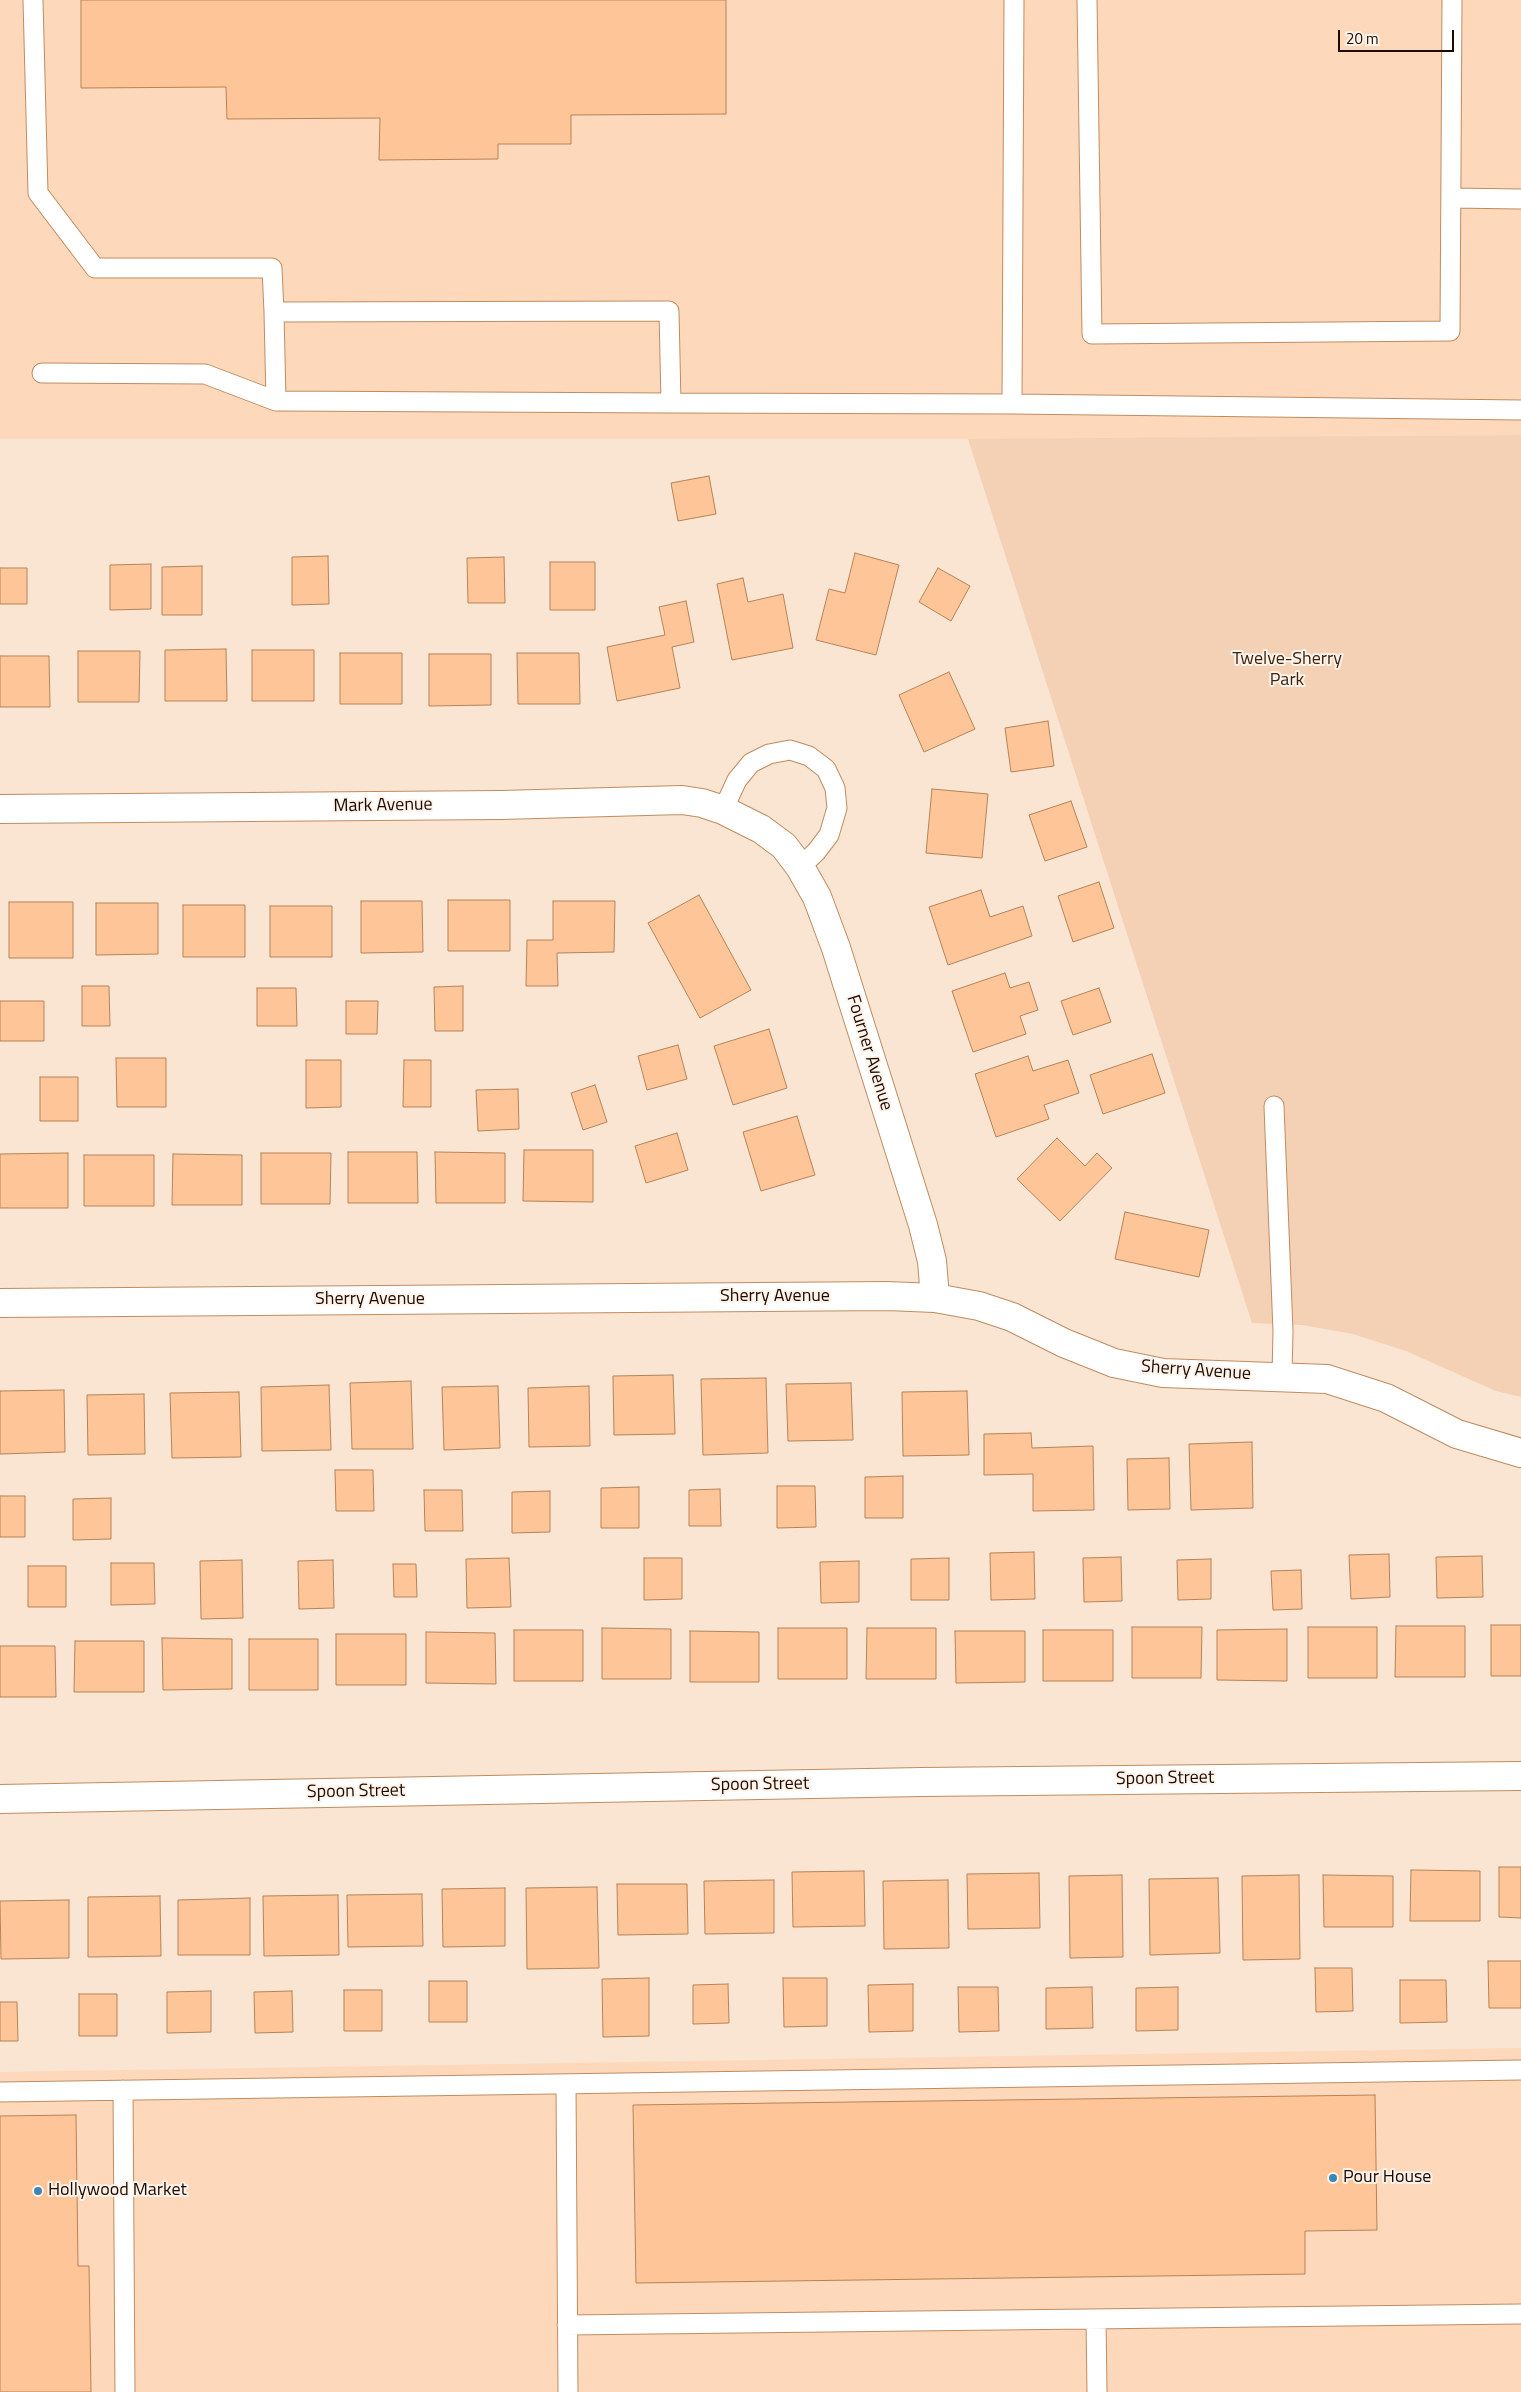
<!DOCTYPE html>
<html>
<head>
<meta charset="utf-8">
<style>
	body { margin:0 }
	#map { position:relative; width:1521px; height:2392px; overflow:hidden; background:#fae4d2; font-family:"Titillium Web",sans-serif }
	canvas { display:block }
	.scale { position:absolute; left:1338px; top:30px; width:116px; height:22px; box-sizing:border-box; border:2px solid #1c0a00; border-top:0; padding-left:6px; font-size:15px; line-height:18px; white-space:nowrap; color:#1c0a00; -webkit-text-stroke:4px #fff3ea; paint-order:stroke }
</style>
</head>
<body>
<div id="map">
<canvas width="1521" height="2392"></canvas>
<div class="scale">20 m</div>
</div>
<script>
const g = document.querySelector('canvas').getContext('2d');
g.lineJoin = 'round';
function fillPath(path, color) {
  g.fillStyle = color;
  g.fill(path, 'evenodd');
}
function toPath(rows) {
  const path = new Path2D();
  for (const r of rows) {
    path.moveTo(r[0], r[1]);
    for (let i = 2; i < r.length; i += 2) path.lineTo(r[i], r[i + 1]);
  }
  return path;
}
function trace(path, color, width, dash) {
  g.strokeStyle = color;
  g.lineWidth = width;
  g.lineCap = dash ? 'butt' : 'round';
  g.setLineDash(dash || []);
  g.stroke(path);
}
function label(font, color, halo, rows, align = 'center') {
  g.font = font + ' "Titillium Web",sans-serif';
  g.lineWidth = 4;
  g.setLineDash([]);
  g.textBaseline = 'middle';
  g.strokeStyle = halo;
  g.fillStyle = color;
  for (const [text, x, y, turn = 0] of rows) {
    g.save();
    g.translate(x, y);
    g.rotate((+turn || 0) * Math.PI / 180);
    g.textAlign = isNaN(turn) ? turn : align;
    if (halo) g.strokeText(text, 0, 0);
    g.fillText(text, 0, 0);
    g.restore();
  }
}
fillPath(toPath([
	[0,0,1521,0,1521,435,1119,439,0,439],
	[1521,2048,1521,2392,0,2392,0,2072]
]), '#fed8ba');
fillPath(toPath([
	[1521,435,1521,1397,1496,1391,1406,1351,1353,1334,1302,1325,1252,1323,968,439]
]), '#f4d0b4');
const building = toPath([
	[81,0,726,0,726,114,571,115,571,144,498,144,498,159,379,160,380,118,227,119,226,87,81,88,81,0],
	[709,476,716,514,678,521,671,483,709,476],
	[855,553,899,565,876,655,816,640,829,589,845,593,855,553],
	[328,556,329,604,292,605,292,557,328,556],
	[504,557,505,603,468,603,467,558,504,557],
	[550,562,595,562,595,610,550,610,550,562],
	[151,564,151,609,110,610,110,565,151,564],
	[202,566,202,615,162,615,162,567,202,566],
	[0,568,27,568,27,604,0,604,0,568],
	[938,568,970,586,951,621,919,602,938,568],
	[743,578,748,602,783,594,793,648,732,660,717,584,743,578],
	[686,601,694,642,672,647,680,688,617,701,607,647,665,635,659,607,686,601],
	[226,649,227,701,165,701,165,650,226,649],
	[252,650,314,650,314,701,252,701,252,650],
	[78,651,140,651,139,702,78,702,78,651],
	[340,653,402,653,402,704,340,704,340,653],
	[517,653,579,653,580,704,518,704,517,653],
	[429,654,491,654,491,705,429,706,429,654],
	[0,656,49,656,50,707,0,707,0,656],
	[949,672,975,729,924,752,899,695,949,672],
	[1048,721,1054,766,1011,772,1005,728,1048,721],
	[932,789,988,794,982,858,926,853,932,789],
	[1071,801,1087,847,1045,861,1029,815,1071,801],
	[1099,882,1114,928,1073,942,1058,896,1099,882],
	[981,890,990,917,1023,906,1032,936,948,965,929,907,981,890],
	[699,895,751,990,700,1018,648,923,699,895],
	[448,900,510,900,510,951,448,951,448,900],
	[361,901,422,901,423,952,361,953,361,901],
	[553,901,615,901,614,952,557,953,558,986,526,986,527,940,553,940,553,901],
	[9,902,73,902,73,958,9,958,9,902],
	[96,903,158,903,158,954,96,955,96,903],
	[183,905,245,905,245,957,183,957,183,905],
	[270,906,332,906,332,957,270,957,270,906],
	[1005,973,1010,988,1029,982,1038,1010,1020,1016,1026,1034,973,1052,952,991,1005,973],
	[82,986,109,986,110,1026,82,1026,82,986],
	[463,986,463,1031,435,1031,434,987,463,986],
	[257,988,296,988,297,1026,257,1026,257,988],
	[1099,988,1111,1022,1073,1035,1061,1001,1099,988],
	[0,1001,44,1001,44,1041,0,1041,0,1001],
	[346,1001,378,1001,377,1034,346,1034,346,1001],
	[769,1029,787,1088,733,1105,714,1046,769,1029],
	[678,1045,687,1079,647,1090,638,1056,678,1045],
	[1152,1054,1165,1093,1103,1114,1090,1075,1152,1054],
	[1028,1056,1033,1071,1068,1060,1079,1093,1044,1105,1049,1119,996,1137,975,1074,1028,1056],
	[116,1058,166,1058,166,1107,117,1107,116,1058],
	[306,1060,341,1060,341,1107,306,1108,306,1060],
	[404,1060,431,1060,431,1107,403,1107,404,1060],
	[40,1077,78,1077,78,1121,40,1121,40,1077],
	[595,1085,607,1122,583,1130,571,1093,595,1085],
	[518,1089,519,1129,478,1131,476,1090,518,1089],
	[797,1116,815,1175,761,1191,743,1132,797,1116],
	[677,1133,688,1170,646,1183,635,1146,677,1133],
	[1057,1138,1085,1166,1097,1153,1112,1168,1060,1221,1017,1179,1057,1138],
	[524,1150,593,1150,593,1202,523,1201,524,1150],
	[348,1152,417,1152,418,1203,348,1203,348,1152],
	[435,1152,505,1153,505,1203,436,1203,435,1152],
	[68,1153,68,1208,0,1208,0,1154,68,1153],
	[261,1153,331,1153,330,1204,261,1204,261,1153],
	[173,1154,242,1155,242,1205,172,1205,173,1154],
	[84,1155,154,1155,154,1206,84,1206,84,1155],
	[1125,1212,1209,1230,1199,1277,1115,1259,1125,1212],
	[673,1375,675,1434,614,1435,613,1376,673,1375],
	[766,1378,768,1453,703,1455,701,1379,766,1378],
	[411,1381,413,1449,352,1449,350,1383,411,1381],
	[851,1383,853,1440,788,1441,786,1384,851,1383],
	[329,1385,331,1450,262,1451,261,1387,329,1385],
	[498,1386,500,1448,444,1450,442,1387,498,1386],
	[589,1386,590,1446,529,1447,528,1388,589,1386],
	[64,1390,65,1452,0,1454,0,1391,64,1390],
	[967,1391,969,1455,903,1456,902,1392,967,1391],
	[239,1392,241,1457,172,1458,170,1393,239,1392],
	[144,1394,145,1454,88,1455,87,1395,144,1394],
	[1031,1433,1032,1448,1093,1446,1094,1510,1033,1511,1033,1474,984,1475,984,1434,1031,1433],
	[1252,1442,1253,1508,1191,1510,1189,1444,1252,1442],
	[1169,1458,1170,1509,1128,1510,1127,1459,1169,1458],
	[335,1470,373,1470,374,1511,336,1511,335,1470],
	[903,1476,903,1518,865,1518,865,1477,903,1476],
	[777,1486,815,1486,816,1527,777,1528,777,1486],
	[639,1487,639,1528,601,1528,601,1488,639,1487],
	[720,1489,721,1526,689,1526,689,1490,720,1489],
	[424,1490,462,1490,463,1531,425,1531,424,1490],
	[550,1491,550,1532,512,1533,512,1492,550,1491],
	[0,1496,25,1496,25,1537,0,1537,0,1496],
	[111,1498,111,1539,73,1540,73,1499,111,1498],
	[1034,1552,1035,1599,991,1600,990,1553,1034,1552],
	[1389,1554,1390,1597,1351,1599,1349,1555,1389,1554],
	[1482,1556,1483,1597,1437,1598,1436,1557,1482,1556],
	[1121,1557,1122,1601,1084,1602,1083,1558,1121,1557],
	[509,1558,511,1607,467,1608,466,1559,509,1558],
	[644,1558,682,1558,682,1599,644,1600,644,1558],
	[949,1558,949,1600,911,1600,911,1559,949,1558],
	[1211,1559,1211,1599,1178,1600,1177,1560,1211,1559],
	[242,1560,243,1618,201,1619,200,1561,242,1560],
	[333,1560,334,1608,299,1609,298,1561,333,1560],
	[859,1561,859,1602,821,1603,820,1562,859,1561],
	[111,1563,154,1563,155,1604,111,1605,111,1563],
	[393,1564,416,1564,417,1597,394,1597,393,1564],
	[28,1566,66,1566,66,1607,28,1607,28,1566],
	[1301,1570,1302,1609,1273,1610,1271,1571,1301,1570],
	[1491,1625,1521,1625,1521,1676,1491,1676,1491,1625],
	[1396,1626,1465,1626,1465,1677,1395,1677,1396,1626],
	[1132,1627,1202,1627,1201,1678,1132,1678,1132,1627],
	[1308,1627,1377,1627,1377,1678,1308,1678,1308,1627],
	[602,1628,671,1629,671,1679,602,1679,602,1628],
	[778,1628,847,1628,847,1679,778,1679,778,1628],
	[867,1628,936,1628,936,1679,866,1679,867,1628],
	[1287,1629,1287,1681,1217,1680,1217,1630,1287,1629],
	[514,1630,583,1630,583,1681,514,1681,514,1630],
	[1043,1630,1113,1630,1113,1681,1043,1681,1043,1630],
	[690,1631,759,1632,759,1682,690,1682,690,1631],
	[955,1631,1025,1631,1025,1682,956,1683,955,1631],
	[426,1632,495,1633,496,1684,426,1683,426,1632],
	[336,1634,406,1634,406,1685,336,1685,336,1634],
	[162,1638,232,1639,232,1689,163,1690,162,1638],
	[249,1639,318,1639,318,1690,249,1690,249,1639],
	[75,1641,144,1641,144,1692,74,1692,75,1641],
	[0,1646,55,1646,56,1697,0,1697,0,1646],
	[1499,1867,1521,1867,1521,1918,1499,1917,1499,1867],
	[1411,1870,1480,1871,1480,1921,1410,1921,1411,1870],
	[864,1871,865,1926,793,1927,792,1872,864,1871],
	[1039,1873,1040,1928,968,1929,967,1874,1039,1873],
	[1122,1875,1123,1957,1070,1958,1069,1876,1122,1875],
	[1299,1875,1300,1959,1243,1960,1242,1876,1299,1875],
	[1323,1875,1393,1876,1393,1927,1324,1927,1323,1875],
	[1218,1878,1220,1953,1150,1955,1149,1879,1218,1878],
	[774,1880,774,1933,705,1934,704,1881,774,1880],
	[948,1880,949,1948,884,1949,883,1881,948,1880],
	[617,1884,687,1884,688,1934,618,1935,617,1884],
	[597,1887,599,1968,527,1969,526,1888,597,1887],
	[505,1888,505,1946,443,1947,442,1889,505,1888],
	[422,1894,423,1946,348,1947,347,1895,422,1894],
	[338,1895,339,1955,264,1956,263,1896,338,1895],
	[160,1896,161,1956,88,1957,88,1897,160,1896],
	[250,1898,250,1955,178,1955,178,1900,250,1898],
	[69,1900,69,1958,1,1959,0,1901,69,1900],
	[1488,1961,1521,1961,1521,2008,1489,2008,1488,1961],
	[1315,1968,1352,1968,1353,2011,1316,2012,1315,1968],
	[649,1978,649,2036,603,2037,602,1979,649,1978],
	[783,1978,827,1978,827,2026,784,2027,783,1978],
	[1400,1980,1446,1980,1447,2022,1400,2023,1400,1980],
	[429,1981,467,1981,467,2022,429,2022,429,1981],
	[728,1984,729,2023,693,2024,693,1985,728,1984],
	[913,1984,913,2031,869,2032,868,1985,913,1984],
	[958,1987,998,1987,999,2031,959,2032,958,1987],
	[1092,1987,1093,2028,1046,2029,1046,1988,1092,1987],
	[1178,1987,1178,2030,1136,2031,1136,1988,1178,1987],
	[344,1990,382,1990,382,2031,344,2031,344,1990],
	[211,1991,211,2032,167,2033,167,1992,211,1991],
	[292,1991,293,2032,255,2033,254,1992,292,1991],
	[79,1994,117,1994,117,2036,79,2036,79,1994],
	[0,2002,17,2002,18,2041,0,2041,0,2002],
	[1375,2095,1377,2230,1305,2231,1305,2274,636,2283,633,2105,1375,2095],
	[76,2115,78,2266,89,2266,91,2392,0,2392,0,2116,76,2115]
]);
fillPath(building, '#fec698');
trace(building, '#b68358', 1);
const service = toPath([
	[33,0,38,193,95,268,272,268,274,312,669,311,671,403,1012,404,1014,0],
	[1087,0,1092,334,1450,331,1452,0],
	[1452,198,1521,199],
	[274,312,276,401],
	[42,373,205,374,276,401,671,403],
	[1012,404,1521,410],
	[723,810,737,780,751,763,769,754,790,750,809,756,826,769,835,788,837,808,829,835,816,852,800,867],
	[1274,1106,1283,1331,1282,1376],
	[566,2084,568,2392],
	[123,2090,125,2392],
	[0,2092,1521,2070],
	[1096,2319,1097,2392],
	[567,2325,1521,2314]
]);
const minor = toPath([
	[0,809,501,805,682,800,702,803,723,810,761,829,784,846,800,867,817,897,836,948,923,1225,932,1261,935,1298],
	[0,1303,887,1296,935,1298,979,1306,1012,1317,1064,1343,1114,1363,1163,1373,1327,1379,1386,1398,1457,1434,1521,1453],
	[0,1799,922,1782,1521,1776]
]);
trace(service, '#bf8c60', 21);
trace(minor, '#bf8c60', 30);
trace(service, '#fff', 19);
trace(minor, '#fff', 28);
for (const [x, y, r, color] of [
	[1333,2178,5,"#3986b8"],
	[38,2191,5,"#3986b8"]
]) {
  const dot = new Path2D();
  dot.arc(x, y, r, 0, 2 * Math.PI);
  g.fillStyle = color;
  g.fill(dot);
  trace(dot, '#fff3ea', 2);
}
label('18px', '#3a240f', '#fff3ea', [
	["Twelve-Sherry",1287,660],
	["Park",1287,681]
]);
label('18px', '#1c0a00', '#fff3ea', [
	["Mark Avenue",383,806,-1],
	["Fourner Avenue",869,1053,73],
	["Sherry Avenue",775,1297],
	["Sherry Avenue",370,1300],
	["Sherry Avenue",1196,1371,4],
	["Spoon Street",1165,1779,-1],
	["Spoon Street",760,1785,-1],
	["Spoon Street",356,1792,-1]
]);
label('18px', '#1c0a00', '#fff3ea', [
	["Pour House",1343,2178],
	["Hollywood Market",48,2191]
], 'left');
</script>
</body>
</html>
